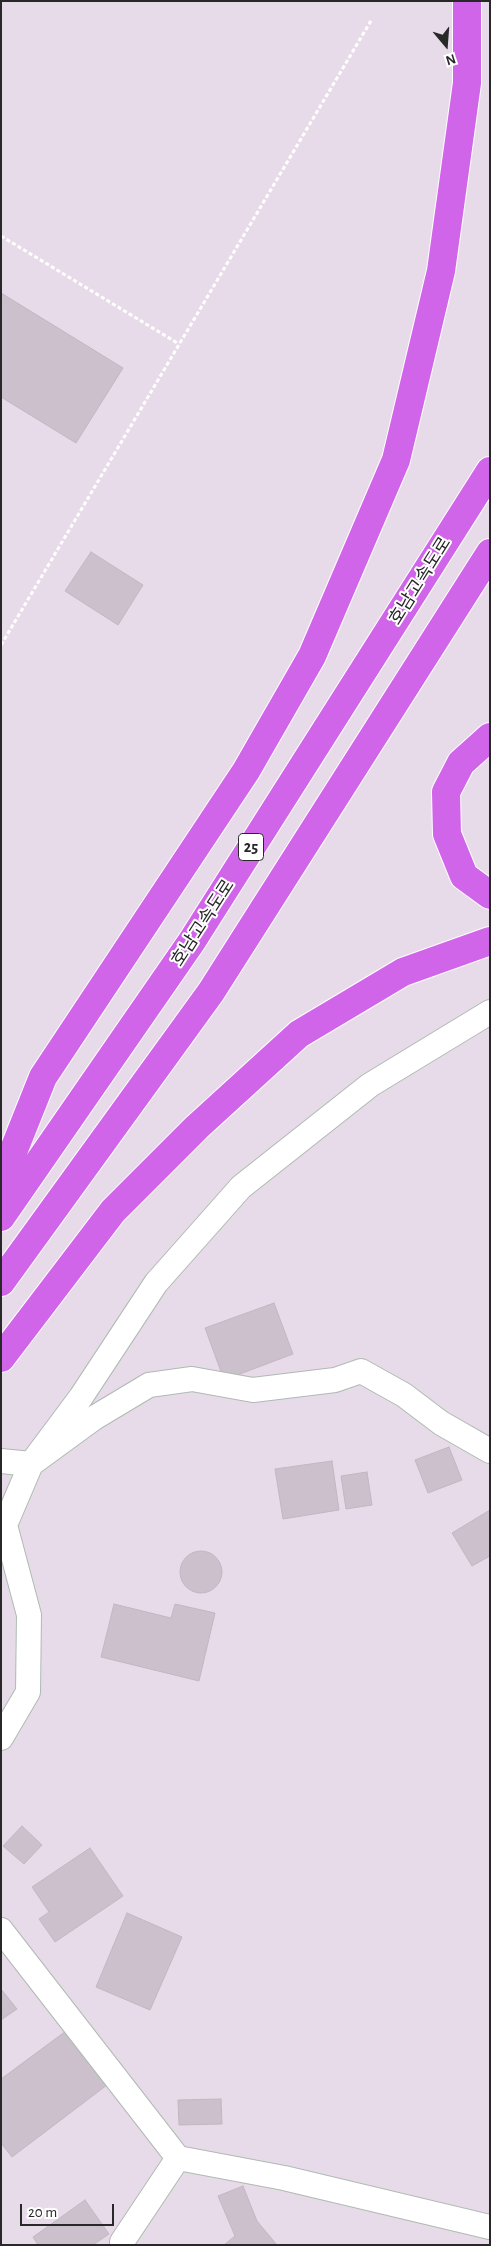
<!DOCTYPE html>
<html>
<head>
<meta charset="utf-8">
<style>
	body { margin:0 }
	#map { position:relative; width:491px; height:2246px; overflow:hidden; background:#e8dbe9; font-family:"Alegreya Sans",sans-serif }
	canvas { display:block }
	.frame { position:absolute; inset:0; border:2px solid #282828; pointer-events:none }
	.north { position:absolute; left:421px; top:20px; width:50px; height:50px; -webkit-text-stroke:4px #fff; paint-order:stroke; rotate:162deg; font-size:14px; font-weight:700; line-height:20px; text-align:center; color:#282828 }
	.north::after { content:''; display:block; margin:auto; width:18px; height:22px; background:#282828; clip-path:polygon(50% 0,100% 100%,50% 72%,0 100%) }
	.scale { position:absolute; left:20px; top:2204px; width:94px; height:22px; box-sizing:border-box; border:2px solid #282828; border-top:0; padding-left:6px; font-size:15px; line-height:18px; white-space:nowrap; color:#282828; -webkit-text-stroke:4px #fff; paint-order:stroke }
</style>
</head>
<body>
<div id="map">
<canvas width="491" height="2246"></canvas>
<div class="frame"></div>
<div class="north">N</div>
<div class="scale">20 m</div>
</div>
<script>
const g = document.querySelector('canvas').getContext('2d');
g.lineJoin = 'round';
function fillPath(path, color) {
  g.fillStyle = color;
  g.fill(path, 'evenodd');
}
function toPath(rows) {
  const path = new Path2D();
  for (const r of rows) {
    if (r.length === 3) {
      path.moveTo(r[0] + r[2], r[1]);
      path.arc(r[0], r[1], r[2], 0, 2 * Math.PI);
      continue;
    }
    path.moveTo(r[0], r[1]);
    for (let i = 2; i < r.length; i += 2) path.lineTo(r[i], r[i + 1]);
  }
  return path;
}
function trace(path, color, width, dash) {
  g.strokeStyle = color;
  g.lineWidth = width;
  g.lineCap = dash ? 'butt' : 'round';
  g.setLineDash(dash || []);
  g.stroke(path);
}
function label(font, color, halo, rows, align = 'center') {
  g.font = font + ' "Alegreya Sans","Noto Sans KR",sans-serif';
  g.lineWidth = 4;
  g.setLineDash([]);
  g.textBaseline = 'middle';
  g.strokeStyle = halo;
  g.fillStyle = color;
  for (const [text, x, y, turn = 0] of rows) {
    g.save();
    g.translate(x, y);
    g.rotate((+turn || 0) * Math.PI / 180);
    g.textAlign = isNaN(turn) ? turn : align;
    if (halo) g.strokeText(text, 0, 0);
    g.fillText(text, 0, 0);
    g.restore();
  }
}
const building = toPath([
	[1,293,123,368,76,443,1,397,1,293],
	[91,552,143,585,118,625,65,591,91,552],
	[274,1303,293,1354,224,1380,205,1328,274,1303],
	[449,1447,462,1480,428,1493,415,1460,449,1447],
	[332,1461,339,1510,283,1519,275,1469,332,1461],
	[367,1472,372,1505,346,1509,341,1476,367,1472],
	[490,1510,490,1556,472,1566,452,1533,490,1510],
	[201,1572,21],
	[114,1604,171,1618,175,1604,215,1613,199,1681,101,1657,114,1604],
	[22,1826,42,1845,24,1864,3,1846,22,1826],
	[90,1848,123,1896,55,1942,39,1919,49,1912,32,1887,90,1848],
	[127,1913,182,1937,150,2010,96,1987,127,1913],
	[1,1989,17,2009,1,2020,1,1989],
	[66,2031,107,2085,12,2157,1,2143,1,2079,66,2031],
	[221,2099,222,2124,179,2125,178,2100,221,2099],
	[243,2186,257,2221,277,2245,224,2245,235,2236,218,2196,243,2186],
	[85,2200,109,2234,93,2245,38,2245,33,2237,85,2200]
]);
fillPath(building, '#cbc0cb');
trace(building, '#c4b5c3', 1);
const street = toPath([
	[1,1461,31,1464,94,1418,149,1385,192,1379,253,1390,335,1380,361,1371,404,1395,441,1423,490,1451],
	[1,1738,28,1692,29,1615,5,1525,31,1464,81,1397,156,1283,241,1187,370,1085,490,1012],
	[1,1930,178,2158,122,2242],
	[178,2158,284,2178,490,2227]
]);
const highway = toPath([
	[490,737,461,763,446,792,447,834,464,876,490,895],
	[1,1182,43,1077,246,771,312,656,396,460,441,271,467,83,467,1],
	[1,1217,192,941,490,471],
	[1,1282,211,992,490,553],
	[1,1358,113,1211,197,1127,299,1034,403,972,490,941]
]);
trace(street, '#afbab2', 26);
trace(highway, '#fff', 30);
trace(toPath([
	[1,236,179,344],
	[1,645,372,19]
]), '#fff', 3, [4, 2.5]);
trace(street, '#fff', 24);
trace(highway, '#d065ea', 28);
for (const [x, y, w] of [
	[251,847,25]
]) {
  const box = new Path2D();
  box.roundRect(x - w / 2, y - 13.5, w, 27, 4);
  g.fillStyle = '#fff';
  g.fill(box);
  trace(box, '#282828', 1);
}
label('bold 16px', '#282828', null, [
	["25",251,847]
]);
label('18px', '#282828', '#fff', [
	["호남고속도로",420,581,-58],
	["호남고속도로",203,923,-57]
]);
</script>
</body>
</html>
